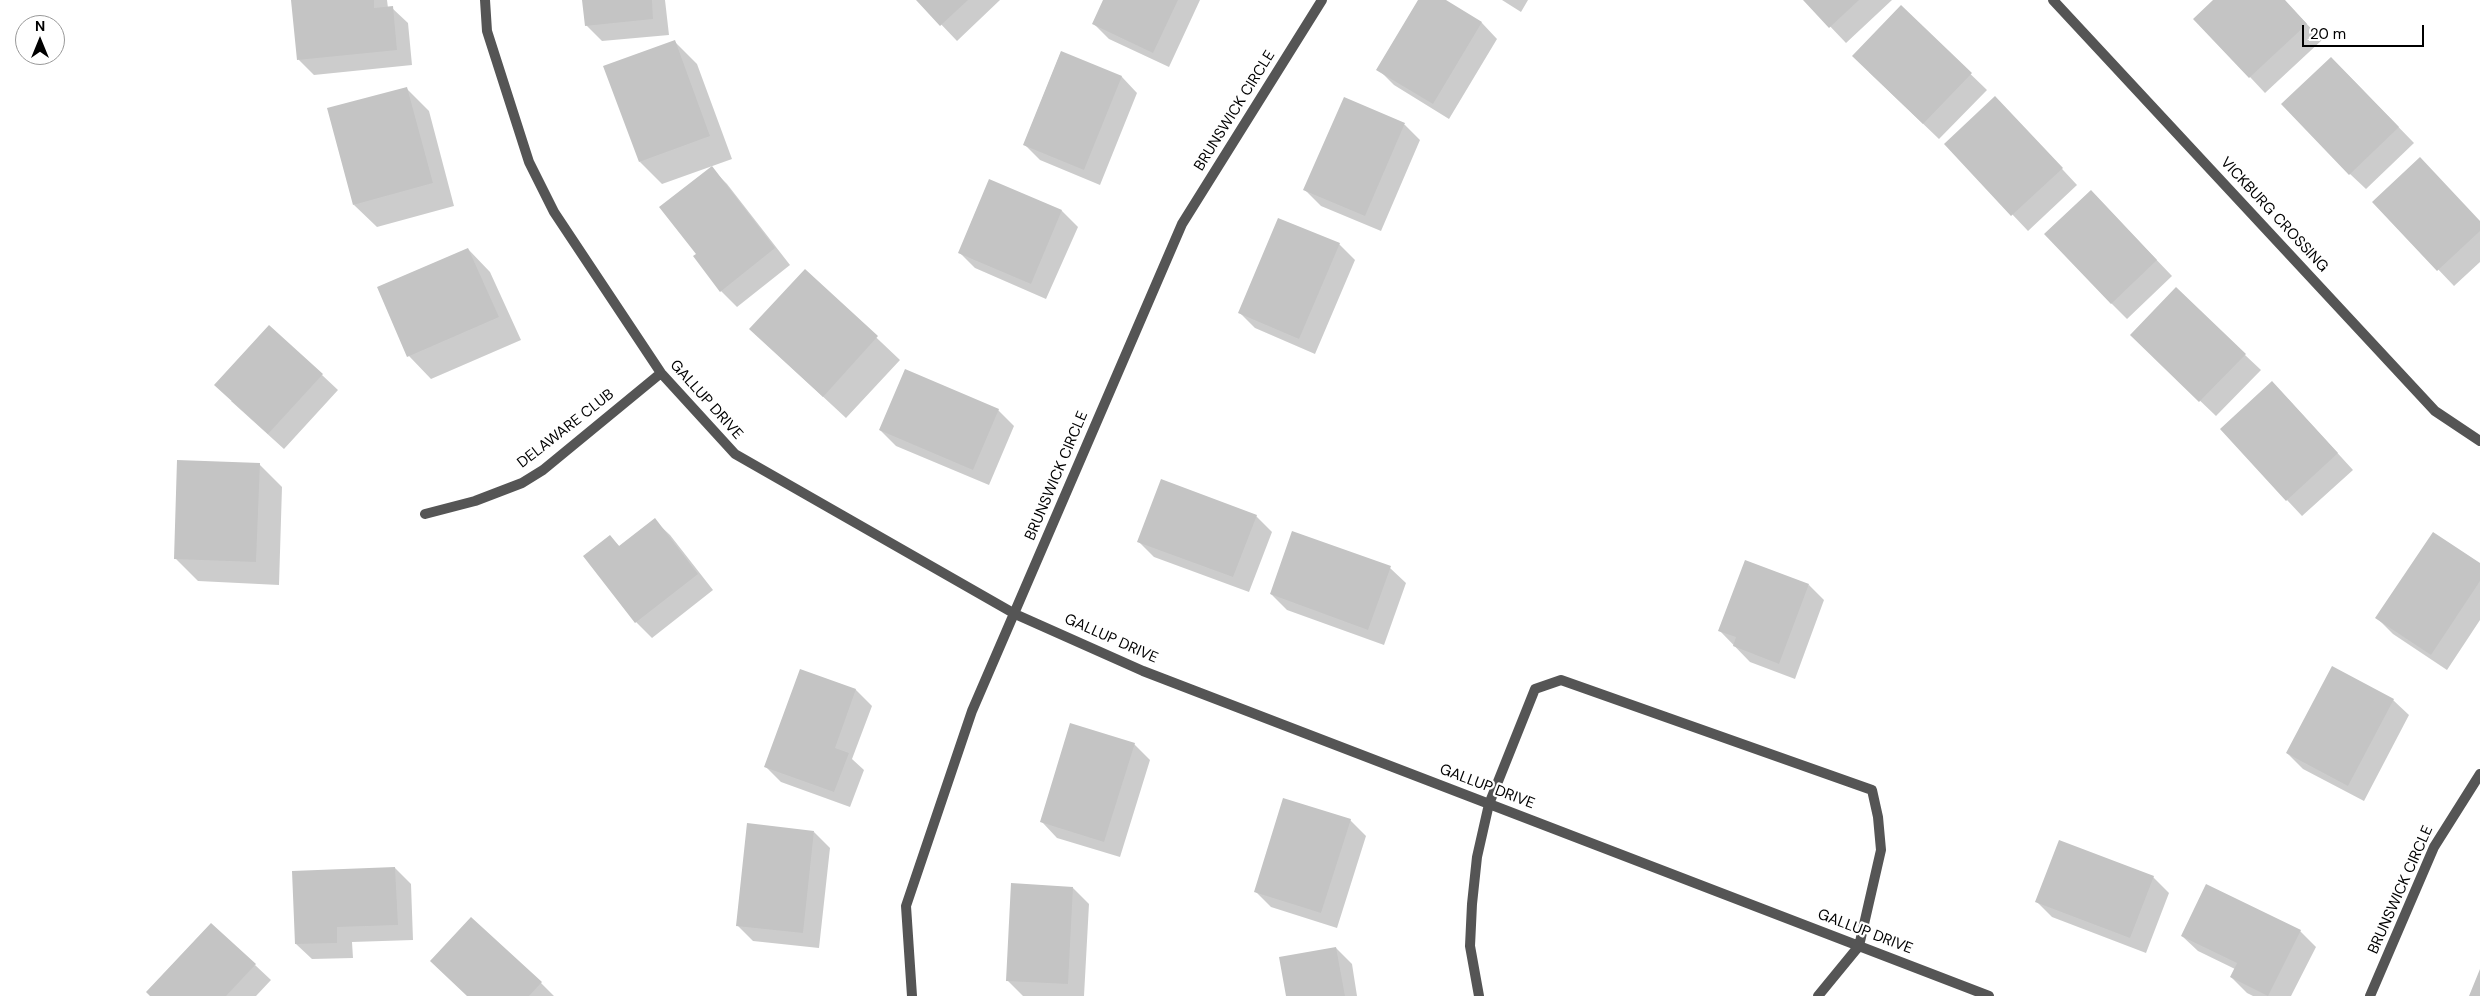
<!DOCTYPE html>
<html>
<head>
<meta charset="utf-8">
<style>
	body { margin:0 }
	#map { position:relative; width:2480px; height:996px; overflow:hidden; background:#fff; font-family:"DM Sans",sans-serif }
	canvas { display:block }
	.north { position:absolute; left:15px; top:15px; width:50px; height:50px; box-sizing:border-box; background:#fff; border:1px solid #999; border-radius:50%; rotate:0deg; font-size:14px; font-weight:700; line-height:20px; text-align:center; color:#000 }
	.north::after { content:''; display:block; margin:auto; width:18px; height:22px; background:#000; clip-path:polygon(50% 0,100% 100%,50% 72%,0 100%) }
	.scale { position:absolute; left:2302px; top:25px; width:122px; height:22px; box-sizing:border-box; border:2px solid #000; border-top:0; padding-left:6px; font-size:15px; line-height:18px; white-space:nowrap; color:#000; -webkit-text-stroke:4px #fff; paint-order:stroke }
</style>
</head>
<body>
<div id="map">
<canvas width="2480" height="996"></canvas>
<div class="north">N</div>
<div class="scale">20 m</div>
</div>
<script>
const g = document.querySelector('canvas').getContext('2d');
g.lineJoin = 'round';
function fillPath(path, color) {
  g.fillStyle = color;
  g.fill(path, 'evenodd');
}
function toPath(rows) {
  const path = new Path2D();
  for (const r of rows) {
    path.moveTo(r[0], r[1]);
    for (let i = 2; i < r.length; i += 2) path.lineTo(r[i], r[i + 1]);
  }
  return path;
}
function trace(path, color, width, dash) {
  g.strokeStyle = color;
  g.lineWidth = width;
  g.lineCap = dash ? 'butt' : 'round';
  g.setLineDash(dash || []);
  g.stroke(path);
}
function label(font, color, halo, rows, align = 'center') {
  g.font = font + ' "DM Sans",sans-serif';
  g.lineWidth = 4.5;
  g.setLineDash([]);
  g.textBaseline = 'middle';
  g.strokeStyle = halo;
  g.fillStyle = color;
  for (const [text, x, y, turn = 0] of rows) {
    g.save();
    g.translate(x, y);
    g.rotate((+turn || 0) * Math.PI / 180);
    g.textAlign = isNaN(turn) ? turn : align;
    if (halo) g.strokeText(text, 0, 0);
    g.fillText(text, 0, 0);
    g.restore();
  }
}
fillPath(toPath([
	[292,0,387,0,388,8,392,8,408,23,412,65,314,75,299,60],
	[584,0,665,0,669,35,602,41,586,25],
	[918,0,1000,0,957,41],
	[1105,0,1200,0,1169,67,1109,39,1094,24],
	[1419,0,1443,0,1482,23,1497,39,1449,119,1394,85,1378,69],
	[1502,0,1528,0,1521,12],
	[1805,0,1892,0,1846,43],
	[2215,0,2284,0,2322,40,2265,93,2250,77],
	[1901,7,1987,90,1939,139,1869,72],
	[675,42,697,64,732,159,662,184,640,162],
	[1061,52,1122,77,1137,93,1100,185,1040,160,1024,144],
	[2347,74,2414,143,2366,189,2350,174],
	[407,89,429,111,454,206,377,227,354,205],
	[1344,99,1405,125,1420,140,1381,231,1321,206,1305,190],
	[2011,114,2077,185,2028,231,1946,144],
	[711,168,727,184,790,265,737,307,721,291,698,255],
	[990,181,1062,211,1078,227,1046,299,975,268,960,253],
	[2374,202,2480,221,2480,262,2454,286],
	[2106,207,2172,276,2127,319,2111,303],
	[1339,244,1355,260,1315,354,1255,328,1240,313],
	[468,249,490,272,521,340,431,379,409,356],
	[805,270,900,360,846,418,750,329],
	[2147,350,2245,355,2261,370,2216,416],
	[322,375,338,390,284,449,231,401],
	[2288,399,2353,470,2302,516,2287,500],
	[998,410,1014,426,989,485,896,446,880,430],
	[259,464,282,487,279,585,198,581,175,558],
	[1256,516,1272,532,1249,592,1154,557,1139,542],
	[654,520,670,535,713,590,652,638,636,622,584,556,610,537,620,547],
	[2480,565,2480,620,2447,670,2393,634,2377,618],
	[1390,568,1406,583,1384,645,1287,610,1271,594],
	[1809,585,1824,600,1795,679,1750,662,1719,630],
	[801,670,856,690,872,706,852,759,864,770,850,807,781,782,766,767],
	[2393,700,2409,715,2364,801,2303,769,2287,753],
	[1134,744,1150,760,1120,857,1057,838,1042,822],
	[1350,820,1366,836,1337,928,1271,907,1255,891],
	[814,832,830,848,819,948,753,941,737,925],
	[395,868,411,884,413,940,352,942,353,958,312,959,296,944],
	[2153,877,2169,893,2146,953,2052,917,2036,901],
	[1073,888,1089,904,1084,996,1023,996,1007,980],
	[471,919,541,983,554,996,468,996],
	[2300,931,2316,947,2291,996,2253,996,2247,993,2231,977,2235,969,2198,951,2182,936],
	[1336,948,1352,964,1357,996,1287,996],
	[255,965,271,980,256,996,151,996]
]), '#0003');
fillPath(toPath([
	[291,0,374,0,374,8,393,6,397,50,297,60],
	[582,0,652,0,653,19,585,26],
	[916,0,968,0,940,26],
	[1103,0,1178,0,1153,53,1092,24],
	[1418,0,1446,0,1482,22,1433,104,1376,70],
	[1803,0,1859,0,1829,28],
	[2213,0,2285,0,2307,24,2249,78,2193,19],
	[1901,5,1972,73,1923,124,1852,56],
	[675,40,710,136,639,162,603,66],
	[1061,51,1122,76,1084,170,1023,145],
	[2331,57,2399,127,2349,175,2281,104],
	[407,87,433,183,353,205,327,108],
	[1995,96,2063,168,2011,216,1944,144],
	[1344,97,1405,123,1365,216,1303,190],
	[2420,157,2480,221,2480,231,2437,271,2372,202],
	[712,166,775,248,720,292,693,256,696,254,659,207],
	[989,179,1062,210,1031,284,958,253],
	[2091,190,2157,260,2111,304,2044,234],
	[1278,218,1340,243,1299,339,1238,313],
	[468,248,499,317,407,357,377,287],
	[805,269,878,336,823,397,749,329],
	[2176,287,2246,354,2199,402,2130,335],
	[269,325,323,374,268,434,214,385],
	[905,369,999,409,973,470,879,430],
	[2272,381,2338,453,2286,501,2220,429],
	[177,460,260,463,256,562,174,559],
	[1161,479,1257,515,1233,577,1137,542],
	[655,518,698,574,635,623,583,556,610,535,619,546],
	[1292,531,1391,566,1368,630,1270,594],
	[2433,532,2480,563,2480,581,2431,655,2375,618],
	[1745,560,1809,584,1779,664,1733,646,1736,637,1718,631],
	[2332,666,2394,699,2348,786,2286,753],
	[800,669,856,689,835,748,849,753,834,792,764,767],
	[1070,723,1135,743,1104,842,1040,822],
	[1283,798,1351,819,1321,913,1254,892],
	[747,823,814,831,803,933,736,926],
	[2059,840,2154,876,2130,938,2035,902],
	[395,867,398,925,337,927,337,943,295,944,292,871],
	[1011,883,1073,887,1068,984,1006,981],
	[2206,884,2301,930,2268,996,2230,977,2237,963,2181,936],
	[471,917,542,982,529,996,467,996,430,961],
	[211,923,256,964,226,996,150,996,146,992],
	[1336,947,1345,996,1286,996,1279,957],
	[2480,969,2480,996,2469,996]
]), '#c4c4c4');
trace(toPath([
	[485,0,487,31,529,162,554,212,661,373,735,454,1015,614,1143,671,1989,996],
	[2053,0,2435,411,2480,441],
	[425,514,475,501,522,483,543,470,661,373],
	[912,996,906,906,972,711,1182,224,1322,0],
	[1479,996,1470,946,1472,904,1477,857,1489,804,1535,689,1561,680,1872,790,1878,817,1881,850,1859,946,1818,996],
	[2370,996,2434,847,2480,774]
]), '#555', 10);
label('15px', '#000', '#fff', [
	["BRUNSWICK CIRCLE",1235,111,-58],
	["VICKBURG CROSSING",2274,215,47],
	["GALLUP DRIVE",706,400,48],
	["DELAWARE CLUB",566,429,-38],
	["BRUNSWICK CIRCLE",1057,476,-67],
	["GALLUP DRIVE",1111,639,24],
	["GALLUP DRIVE",1487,787,21],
	["BRUNSWICK CIRCLE",2401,890,-66],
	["GALLUP DRIVE",1865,932,21]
]);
</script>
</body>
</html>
